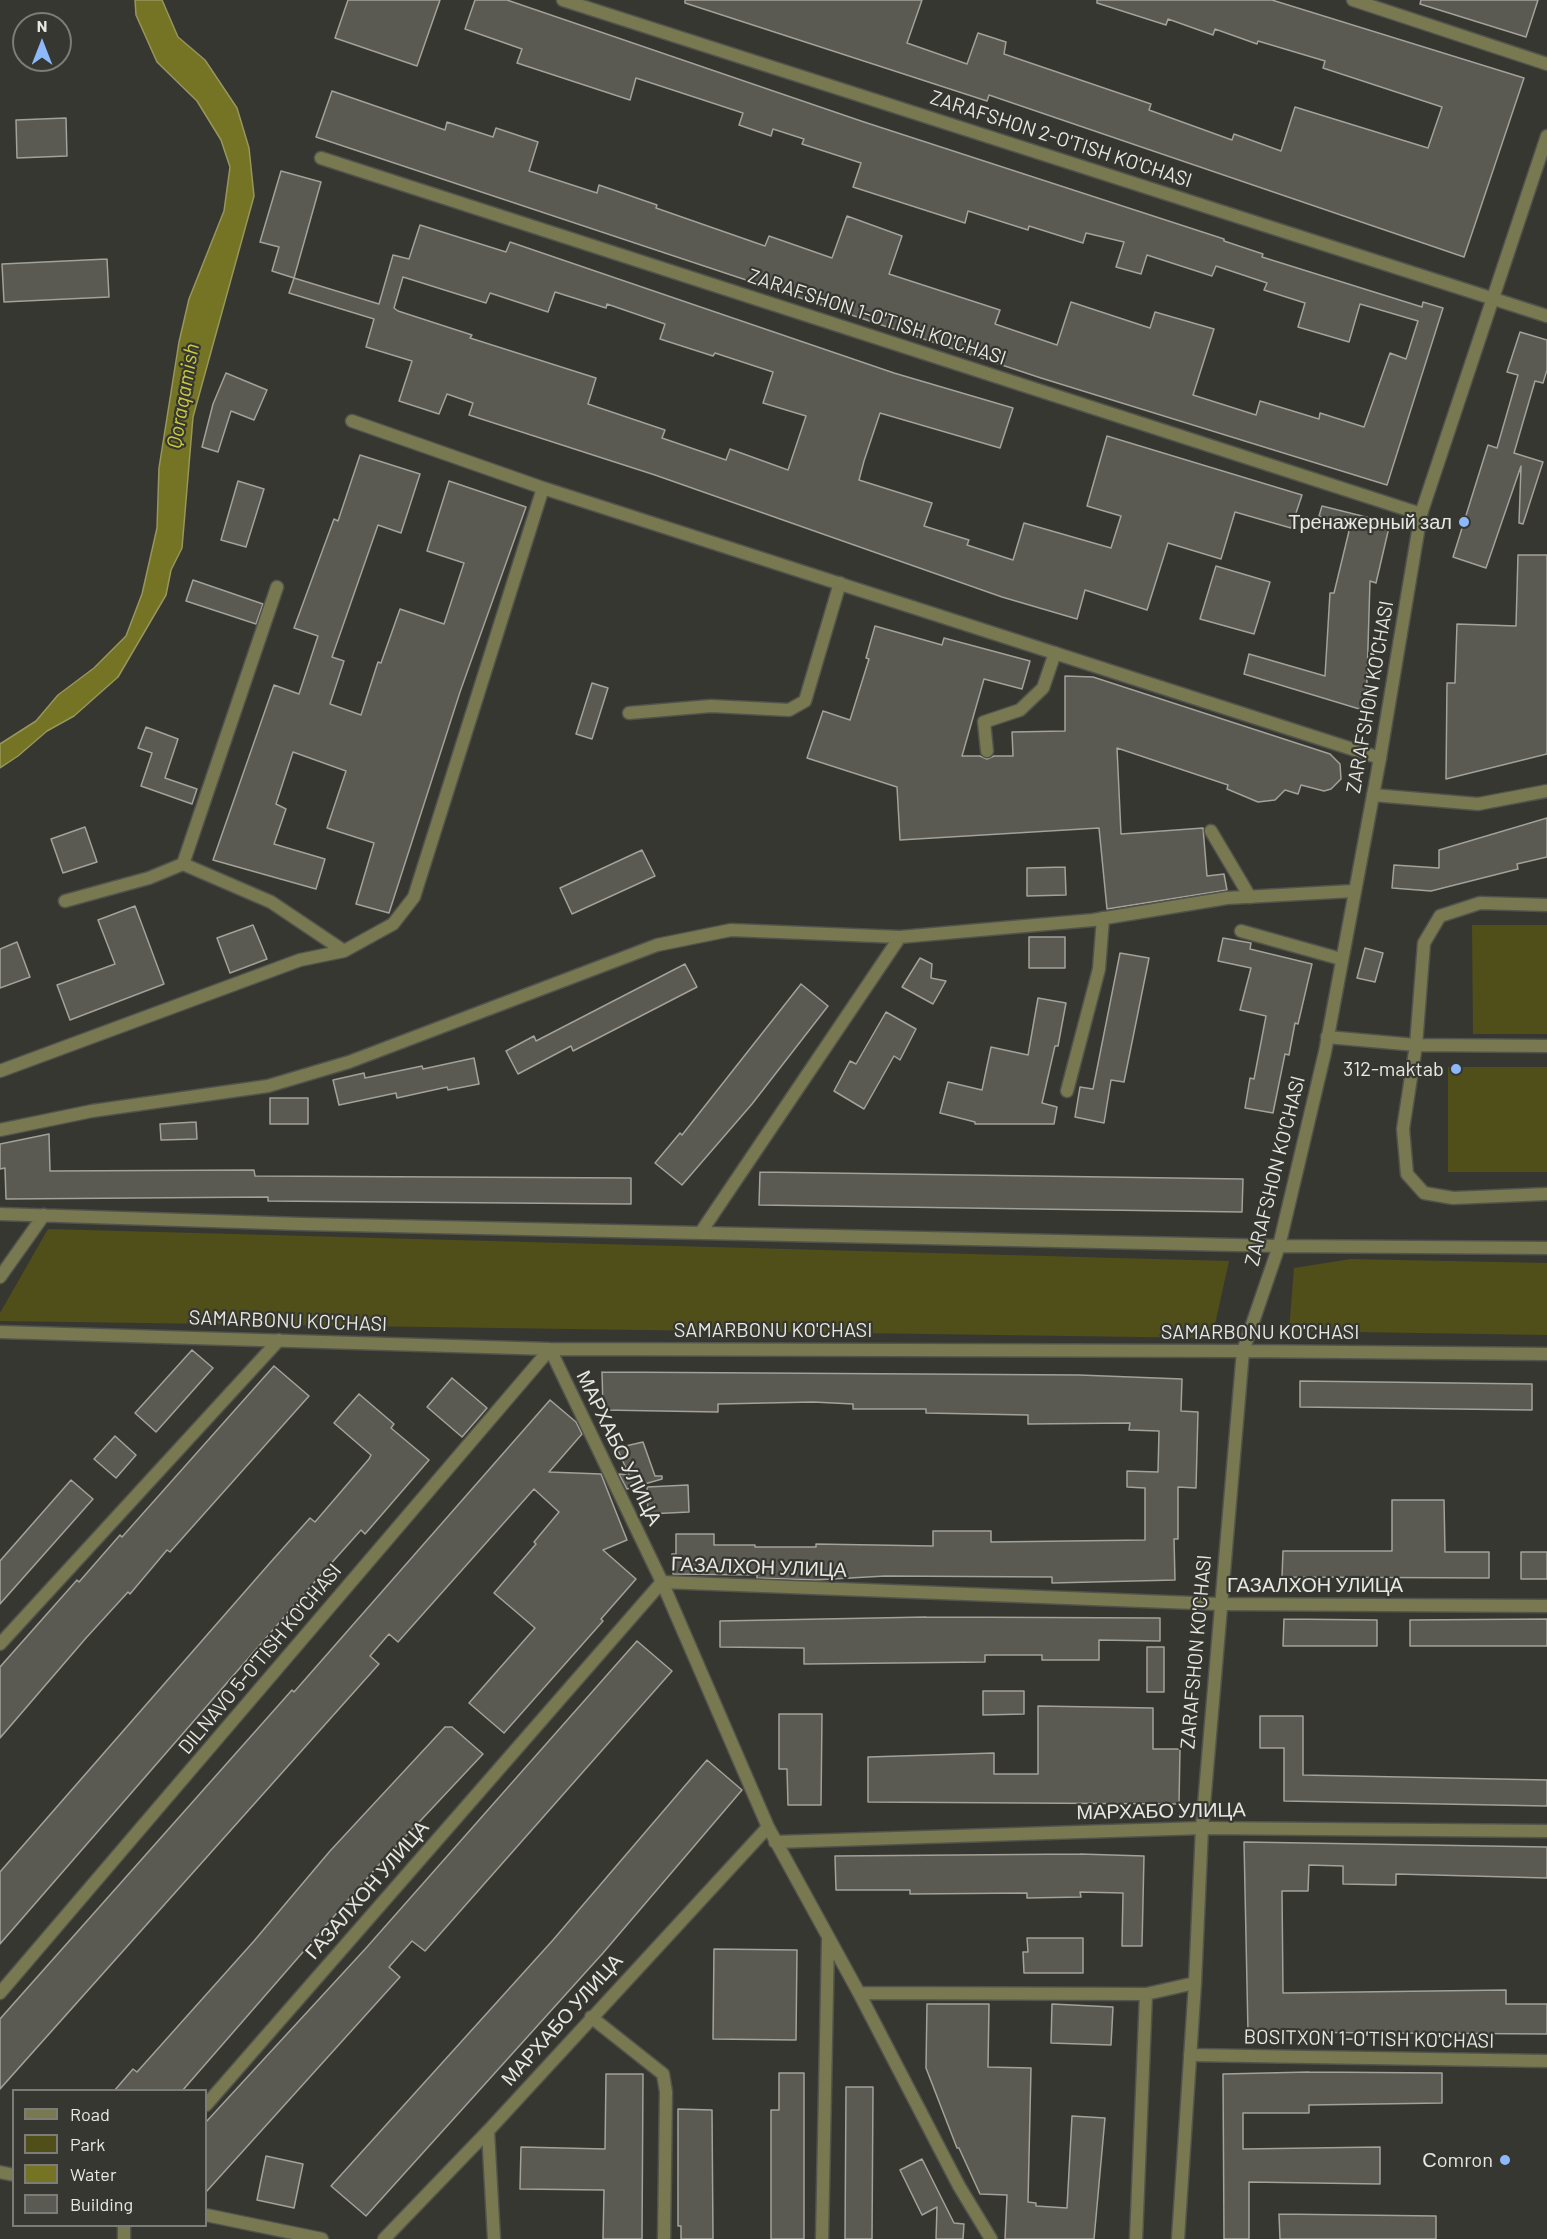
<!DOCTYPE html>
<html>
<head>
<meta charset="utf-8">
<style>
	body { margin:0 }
	#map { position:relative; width:1547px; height:2239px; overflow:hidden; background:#373731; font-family:Barlow,sans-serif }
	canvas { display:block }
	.legend { position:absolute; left:12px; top:2089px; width:195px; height:138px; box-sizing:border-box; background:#373731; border:2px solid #7d7d78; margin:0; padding:8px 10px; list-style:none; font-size:18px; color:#e7e7e3 }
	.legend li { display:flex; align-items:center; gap:12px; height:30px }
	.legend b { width:30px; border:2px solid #7d7d78 }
	.north { position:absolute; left:12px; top:12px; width:60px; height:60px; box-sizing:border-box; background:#373731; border:2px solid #7d7d78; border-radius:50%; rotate:0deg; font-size:16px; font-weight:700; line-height:24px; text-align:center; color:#e7e7e3 }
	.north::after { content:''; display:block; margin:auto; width:21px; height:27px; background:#8db9fc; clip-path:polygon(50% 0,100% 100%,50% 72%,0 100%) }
</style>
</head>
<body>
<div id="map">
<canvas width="1547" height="2239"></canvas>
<ul class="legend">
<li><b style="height:8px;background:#787851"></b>Road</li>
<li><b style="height:16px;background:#504f19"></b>Park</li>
<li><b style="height:16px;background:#747424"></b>Water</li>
<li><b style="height:16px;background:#5a5a52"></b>Building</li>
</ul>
<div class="north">N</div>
</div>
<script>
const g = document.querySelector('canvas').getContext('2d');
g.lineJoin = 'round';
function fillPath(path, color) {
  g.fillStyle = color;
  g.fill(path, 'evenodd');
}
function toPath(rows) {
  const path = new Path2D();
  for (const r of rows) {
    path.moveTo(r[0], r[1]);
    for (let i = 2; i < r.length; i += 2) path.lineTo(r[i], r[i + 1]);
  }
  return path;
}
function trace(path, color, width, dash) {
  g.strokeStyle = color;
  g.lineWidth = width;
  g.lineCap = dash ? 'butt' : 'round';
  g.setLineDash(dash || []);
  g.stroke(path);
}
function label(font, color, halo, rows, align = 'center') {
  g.font = font + ' Barlow,sans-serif';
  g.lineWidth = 4.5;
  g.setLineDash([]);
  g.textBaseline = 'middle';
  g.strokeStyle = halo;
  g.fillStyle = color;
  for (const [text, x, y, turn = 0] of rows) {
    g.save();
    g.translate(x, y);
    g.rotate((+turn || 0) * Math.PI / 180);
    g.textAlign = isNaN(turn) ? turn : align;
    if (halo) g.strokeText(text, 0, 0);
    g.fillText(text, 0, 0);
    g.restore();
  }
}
fillPath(toPath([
	[1472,925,1547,925,1547,1034,1473,1034],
	[1448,1067,1547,1067,1547,1172,1448,1172],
	[48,1229,1229,1261,1212,1338,0,1321,0,1313],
	[1351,1259,1547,1263,1547,1335,1289,1331,1294,1268]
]), '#504f19');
const water = toPath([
	[135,0,162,0,178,37,205,60,237,108,249,148,254,196,193,417,182,548,171,570,166,595,118,677,74,716,47,731,18,756,0,768,0,744,36,721,58,695,94,668,126,636,142,594,157,528,159,468,179,342,189,299,224,211,230,167,221,140,197,101,157,62,136,15,135,0]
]);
fillPath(water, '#747424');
trace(water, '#96965d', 1.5);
const building = toPath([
	[348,0,440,0,417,66,335,38,348,0],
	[475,0,507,0,864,122,1224,239,1224,241,1263,254,1262,257,1422,307,1423,302,1443,308,1387,485,1041,378,316,137,332,91,445,130,447,122,493,137,496,128,538,142,529,171,597,193,599,185,657,205,656,208,765,246,769,236,832,258,847,216,902,236,889,274,1000,310,995,324,1057,345,1071,302,1150,328,1155,312,1214,329,1193,395,1256,415,1260,401,1319,419,1320,413,1364,427,1390,353,1406,359,1418,321,1360,304,1349,342,1298,327,1305,303,1264,290,1267,283,1216,266,1212,276,1147,255,1141,274,1116,267,1124,242,1086,233,1083,243,1029,226,1028,230,968,211,965,223,853,187,861,163,802,144,804,139,773,129,771,136,739,125,743,113,636,78,630,100,517,63,522,49,465,29,475,0],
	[685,0,922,0,907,43,967,64,978,33,1006,42,1004,54,1151,104,1149,110,1232,140,1234,134,1281,151,1295,107,1428,148,1442,107,1323,68,1325,61,1258,41,1257,44,1215,29,1213,35,1168,19,1166,25,1097,3,1097,0,1272,0,1524,78,1464,257,989,95,987,101,685,3,685,0],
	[1421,0,1538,0,1526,37,1420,4,1421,0],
	[66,118,67,156,17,158,16,120,66,118],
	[281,171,321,182,294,278,272,271,279,247,260,242,281,171],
	[420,225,506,252,510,242,894,373,1013,408,1000,448,880,413,864,461,859,480,932,503,924,526,969,540,967,545,1013,560,1024,523,1111,548,1121,516,1087,506,1107,436,1302,495,1291,528,1235,512,1221,559,1168,543,1147,610,1085,590,1077,619,1002,597,655,475,469,415,473,403,447,394,439,414,399,401,412,361,366,347,374,319,289,293,294,278,379,304,393,255,409,259,420,225],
	[403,277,486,303,490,293,548,312,555,292,606,308,607,304,665,324,660,339,713,356,715,353,773,372,763,403,806,416,788,470,730,449,726,460,662,438,665,430,588,404,596,378,470,338,472,335,398,311,394,308,403,277],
	[107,259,109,297,4,302,2,264,107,259],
	[1520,332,1547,340,1547,370,1543,383,1535,381,1514,453,1543,462,1523,524,1519,523,1521,466,1486,568,1453,557,1488,445,1497,448,1518,375,1507,372,1520,332],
	[226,373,267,390,254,420,231,411,218,452,202,447,213,404,226,373],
	[360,455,420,474,401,533,378,525,332,657,344,661,330,704,361,715,378,662,381,663,400,609,444,624,464,563,427,551,449,481,526,507,460,692,389,913,356,904,374,843,327,828,346,771,293,752,276,804,286,809,274,844,325,859,316,889,213,860,274,685,299,694,318,636,294,628,334,519,338,521,360,455],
	[238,481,264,489,246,547,221,540,238,481],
	[1322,506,1390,523,1376,583,1370,581,1366,711,1244,674,1249,654,1325,676,1330,593,1334,593,1350,527,1319,516,1322,506],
	[1518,555,1547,555,1547,754,1446,779,1447,683,1455,683,1457,624,1516,626,1518,555],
	[1216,566,1270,582,1254,634,1200,619,1216,566],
	[193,580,263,604,256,624,186,601,193,580],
	[875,626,942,645,944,638,1030,661,1022,689,984,679,962,756,980,756,987,759,994,756,1013,756,1012,732,1065,731,1065,676,1093,677,1330,754,1340,764,1341,779,1331,789,1324,791,1301,785,1298,794,1285,790,1275,800,1258,802,1227,789,1228,785,1117,748,1121,834,1203,828,1207,876,1224,874,1227,890,1107,909,1099,828,900,840,897,787,807,758,823,711,850,720,869,659,866,658,875,626],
	[592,683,608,688,592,739,576,734,592,683],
	[146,727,178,739,165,778,197,789,192,804,141,786,152,753,138,748,146,727],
	[1547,818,1547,857,1517,864,1518,869,1431,891,1392,888,1394,865,1439,868,1439,850,1547,818],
	[85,827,97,862,63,873,51,839,85,827],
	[642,850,655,876,572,914,560,888,642,850],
	[1065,867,1066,895,1027,896,1027,868,1065,867],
	[135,906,164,984,70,1020,57,985,115,964,98,920,135,906],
	[253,925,267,959,230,973,217,938,253,925],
	[1029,937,1065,937,1065,968,1029,968,1029,937],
	[1223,938,1251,943,1250,949,1312,964,1298,1024,1295,1023,1289,1055,1285,1054,1273,1113,1245,1108,1250,1078,1254,1079,1266,1016,1240,1010,1251,968,1218,961,1223,938],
	[17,942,30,977,0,988,0,949,17,942],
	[1365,948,1383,953,1375,982,1357,978,1365,948],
	[1120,953,1149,958,1124,1082,1111,1080,1104,1123,1075,1117,1080,1087,1093,1089,1120,953],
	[920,958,932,964,931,978,946,981,933,1004,902,987,920,958],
	[685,964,697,987,573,1051,571,1046,518,1074,506,1051,534,1036,536,1041,685,964],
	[801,984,828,1006,752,1104,682,1185,655,1163,680,1133,682,1135,801,984],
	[1038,998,1066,1003,1058,1046,1055,1046,1042,1103,1057,1107,1054,1124,975,1124,975,1122,940,1113,948,1082,982,1090,991,1047,1028,1055,1038,998],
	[886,1012,916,1029,900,1060,894,1056,864,1109,834,1091,850,1061,856,1064,886,1012],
	[474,1058,479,1084,448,1090,447,1087,397,1098,396,1093,339,1105,333,1080,364,1073,365,1078,422,1066,423,1069,474,1058],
	[270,1098,308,1098,308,1124,270,1124,270,1098],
	[196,1122,197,1139,161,1140,160,1124,196,1122],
	[49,1134,50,1171,254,1170,255,1176,631,1178,631,1204,268,1201,268,1197,6,1199,5,1168,0,1169,0,1144,49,1134],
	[760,1172,1243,1179,1242,1212,759,1205,760,1172],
	[192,1350,213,1368,156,1432,135,1413,192,1350],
	[274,1366,309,1396,170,1552,167,1550,130,1594,128,1592,86,1638,0,1738,0,1667,77,1580,79,1582,120,1535,122,1537,274,1366],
	[602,1372,1079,1375,1182,1379,1181,1411,1198,1412,1196,1488,1178,1487,1178,1539,1174,1539,1175,1580,1052,1583,1052,1577,885,1576,815,1580,757,1578,757,1575,673,1574,672,1554,676,1554,676,1534,714,1534,714,1545,755,1545,755,1547,816,1547,816,1544,933,1546,933,1531,991,1531,991,1542,1145,1540,1145,1488,1127,1487,1127,1471,1158,1472,1159,1431,1129,1430,1130,1423,1028,1424,1028,1415,926,1413,926,1409,853,1409,853,1404,813,1402,718,1404,718,1412,603,1410,602,1372],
	[452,1378,487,1408,462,1437,427,1407,452,1378],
	[1300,1381,1532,1384,1532,1410,1300,1407,1300,1381],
	[359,1394,394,1424,391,1428,429,1460,365,1534,361,1530,319,1577,0,1944,0,1872,269,1564,310,1518,315,1522,369,1459,371,1455,334,1423,359,1394],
	[550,1400,576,1422,582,1434,549,1472,601,1474,627,1540,603,1550,636,1579,601,1619,603,1621,504,1733,469,1703,535,1628,494,1593,536,1544,534,1542,559,1512,534,1489,398,1642,389,1634,370,1656,379,1664,0,2089,0,2019,292,1690,294,1692,550,1400],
	[115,1436,136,1455,116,1478,94,1459,115,1436],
	[643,1442,655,1476,662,1476,662,1479,627,1489,619,1474,629,1475,617,1448,643,1442],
	[71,1480,93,1499,0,1604,0,1561,71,1480],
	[688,1485,689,1512,648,1514,647,1487,688,1485],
	[1392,1500,1444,1500,1445,1552,1489,1552,1489,1578,1282,1577,1283,1551,1392,1551,1392,1500],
	[1521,1552,1547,1552,1547,1579,1521,1579,1521,1552],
	[926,1617,1160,1618,1160,1641,1099,1640,1099,1660,1042,1660,1042,1655,985,1655,985,1662,804,1664,804,1648,720,1647,720,1621,926,1617],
	[1284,1619,1377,1620,1377,1646,1283,1646,1284,1619],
	[1547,1619,1547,1646,1410,1646,1410,1620,1547,1619],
	[637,1641,672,1671,425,1951,412,1941,389,1967,400,1977,206,2192,206,2122,367,1947,637,1641],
	[1147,1647,1164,1647,1164,1692,1147,1692,1147,1647],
	[983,1691,1024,1691,1024,1714,983,1715,983,1691],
	[1038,1706,1153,1708,1153,1749,1180,1749,1179,1804,868,1802,868,1757,994,1753,994,1774,1038,1774,1038,1706],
	[779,1714,822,1714,821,1805,788,1805,787,1769,779,1769,779,1714],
	[1260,1716,1303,1716,1303,1775,1547,1780,1547,1806,1284,1801,1284,1748,1260,1748,1260,1716],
	[445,1727,452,1727,483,1754,377,1867,182,2091,114,2091,133,2069,137,2072,254,1941,330,1851,445,1727],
	[707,1760,742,1790,603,1953,366,2216,331,2186,553,1940,707,1760],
	[1244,1842,1547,1847,1547,1878,1396,1874,1396,1885,1343,1884,1343,1866,1309,1865,1308,1891,1282,1891,1283,1993,1506,1990,1506,2004,1547,2004,1547,2034,1248,2032,1244,1842],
	[1080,1854,1144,1856,1142,1946,1122,1946,1123,1893,1080,1892,1081,1897,1027,1898,1027,1893,910,1894,910,1890,836,1890,835,1856,1080,1854],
	[1027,1938,1083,1938,1083,1973,1024,1973,1023,1952,1028,1952,1027,1938],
	[714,1949,797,1950,796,2040,713,2039,714,1949],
	[927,2004,989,2004,988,2067,1031,2068,1028,2202,1036,2203,1036,2206,1067,2208,1072,2116,1105,2118,1094,2239,1005,2239,1007,2195,980,2194,959,2148,957,2148,926,2068,927,2004],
	[1052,2004,1113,2007,1111,2045,1051,2043,1052,2004],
	[1309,2072,1442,2073,1442,2103,1309,2105,1309,2113,1243,2113,1243,2149,1380,2147,1380,2184,1249,2182,1249,2239,1224,2239,1223,2074,1309,2072],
	[779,2073,804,2073,804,2239,771,2239,771,2110,779,2110,779,2073],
	[606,2074,643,2074,642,2239,603,2239,604,2190,520,2189,521,2147,605,2149,606,2074],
	[846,2087,873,2087,872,2239,845,2239,846,2087],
	[678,2109,712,2110,713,2239,681,2239,681,2226,678,2226,678,2109],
	[266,2156,303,2164,294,2208,257,2200,266,2156],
	[922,2159,954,2223,964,2224,963,2239,936,2239,937,2207,922,2215,900,2170,922,2159],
	[1279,2214,1436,2216,1436,2239,1280,2239,1279,2214]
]);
fillPath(building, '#5a5a52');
trace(building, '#a2a29a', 1.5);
const service = toPath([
	[629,713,711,706,789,710,805,701,840,583],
	[987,751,984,722,1020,710,1043,688,1055,653],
	[1211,831,1250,897],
	[1547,905,1480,903,1440,916,1424,943,1416,1045,1403,1129,1407,1174,1424,1193,1453,1198,1547,1194],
	[1241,931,1341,959],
	[1327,1037,1416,1045,1547,1046],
	[1067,1091,1099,969,1103,918]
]);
const minor = toPath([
	[563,0,1547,316],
	[1353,0,1547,64],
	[321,158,1421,514],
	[352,421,543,488,1380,758],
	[1373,795,1478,804,1547,791],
	[183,864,277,587],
	[65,901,149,878,183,864,271,902,344,951],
	[0,1071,300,960,344,951,393,924,414,897,543,488],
	[0,1130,92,1111,268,1086,349,1062,657,945,731,930,900,937,1093,920,1227,898,1353,891],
	[0,1214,302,1224,1279,1246],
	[701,1232,900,937],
	[0,1277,44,1215],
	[0,1332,550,1349,1243,1351],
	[0,1644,279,1340],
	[775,1842,1202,1828,1547,1831],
	[0,1993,550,1349,662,1582,768,1827,859,1993,959,2186,991,2239],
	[859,1993,1146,1994,1195,1983],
	[591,2017,663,2074,666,2092,664,2239],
	[1190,2055,1547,2061],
	[206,2105,662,1582,1219,1604,1547,1606],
	[488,2131,494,2239],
	[0,2172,14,2175],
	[206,2215,322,2239],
	[124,2239,124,2226],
	[384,2239,488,2131,768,1827],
	[822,2239,828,1940],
	[1136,2239,1146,1994]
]);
const tertiary = toPath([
	[1279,1246,1547,1248],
	[1243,1351,1547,1354],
	[1178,2239,1195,1983,1202,1828,1243,1351,1279,1246,1325,1052,1380,758,1421,514,1547,136]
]);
trace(service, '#53534d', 15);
trace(minor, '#53534d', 15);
trace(tertiary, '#53534d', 15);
trace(service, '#787851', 12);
trace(minor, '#787851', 12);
trace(tertiary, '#787851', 12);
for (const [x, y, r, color] of [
	[1464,522,6,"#8db9fc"],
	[1456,1069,6,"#8db9fc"],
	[1505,2160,6,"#8db9fc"]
]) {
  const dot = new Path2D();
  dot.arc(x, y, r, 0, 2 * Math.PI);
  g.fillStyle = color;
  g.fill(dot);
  trace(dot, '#373731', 2);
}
label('20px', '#e7e7e3', '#373731', [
	["ZARAFSHON 2-O'TISH KO'CHASI",1061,139,18],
	["ZARAFSHON 1-O'TISH KO'CHASI",877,317,18],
	["ZARAFSHON KO'CHASI",1370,697,-80],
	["ZARAFSHON KO'CHASI",1275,1171,-76],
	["SAMARBONU KO'CHASI",288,1321,2],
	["SAMARBONU KO'CHASI",773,1330],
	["SAMARBONU KO'CHASI",1260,1332],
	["МАРХАБО УЛИЦА",619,1448,64],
	["ГАЗАЛХОН УЛИЦА",759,1567,2],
	["ГАЗАЛХОН УЛИЦА",1315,1585],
	["ZARAFSHON KO'CHASI",1196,1652,-85],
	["DILNAVO 5-O'TISH KO'CHASI",260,1659,-50],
	["МАРХАБО УЛИЦА",1161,1811,-1],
	["ГАЗАЛХОН УЛИЦА",367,1890,-49],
	["МАРХАБО УЛИЦА",562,2020,-48],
	["BOSITXON 1-O'TISH KO'CHASI",1369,2039,1]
]);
label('20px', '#e7e7e3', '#373731', [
	["Тренажерный зал",1452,522],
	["312-maktab",1444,1069],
	["Сomron",1493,2160]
], 'right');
label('italic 21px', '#ccca3f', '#373731', [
	["Qoraqamish",183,396,-80]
]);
</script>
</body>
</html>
